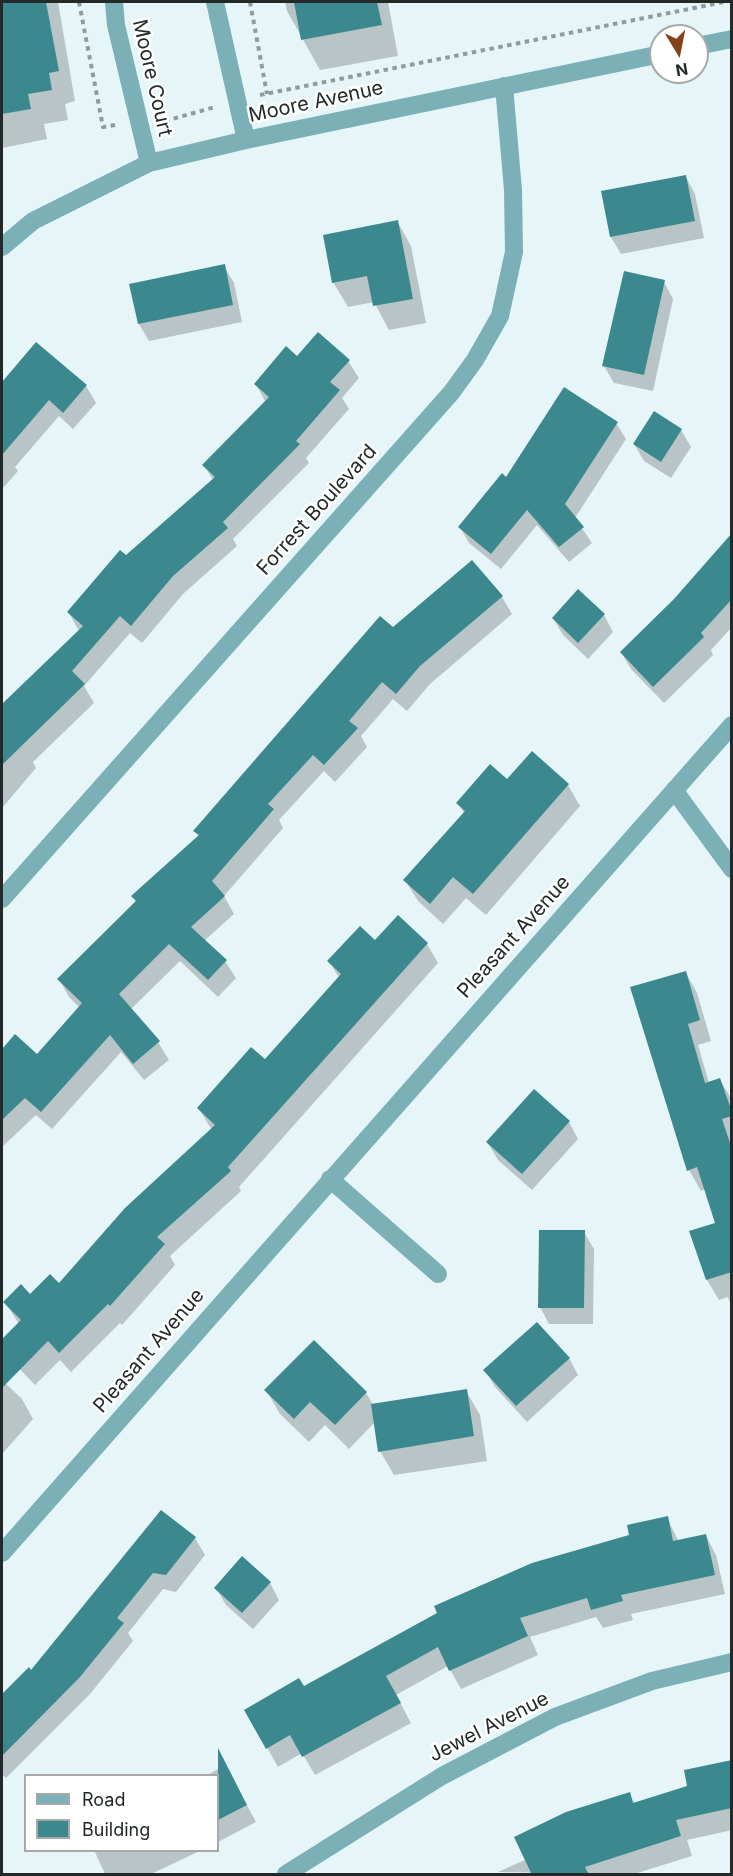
<!DOCTYPE html>
<html>
<head>
<meta charset="utf-8">
<style>
	body { margin:0 }
	#map { position:relative; width:733px; height:1876px; overflow:hidden; background:#e6f6f8; font-family:Inter,sans-serif }
	canvas { display:block }
	.frame { position:absolute; inset:0; border:3px solid #232929; pointer-events:none }
	.legend { position:absolute; left:24px; top:1774px; width:195px; height:78px; box-sizing:border-box; background:#fff; border:2px solid #a7a9a9; margin:0; padding:8px 10px; list-style:none; font-size:18px; color:#232929 }
	.legend li { display:flex; align-items:center; gap:12px; height:30px }
	.legend b { width:30px; border:2px solid #a7a9a9 }
	.north { position:absolute; left:649px; top:24px; width:60px; height:60px; box-sizing:border-box; background:#fff; border:2px solid #a7a9a9; border-radius:50%; rotate:170deg; font-size:16px; font-weight:700; line-height:24px; text-align:center; color:#232929 }
	.north::after { content:''; display:block; margin:auto; width:21px; height:27px; background:#86411b; clip-path:polygon(50% 0,100% 100%,50% 72%,0 100%) }
</style>
</head>
<body>
<div id="map">
<canvas width="733" height="1876"></canvas>
<div class="frame"></div>
<ul class="legend">
<li><b style="height:8px;background:#7bb1b6"></b>Road</li>
<li><b style="height:16px;background:#3b888f"></b>Building</li>
</ul>
<div class="north">N</div>
</div>
<script>
const g = document.querySelector('canvas').getContext('2d');
g.lineJoin = 'round';
function fillPath(path, color) {
  g.fillStyle = color;
  g.fill(path, 'evenodd');
}
function toPath(rows) {
  const path = new Path2D();
  for (const r of rows) {
    path.moveTo(r[0], r[1]);
    for (let i = 2; i < r.length; i += 2) path.lineTo(r[i], r[i + 1]);
  }
  return path;
}
function trace(path, color, width, dash) {
  g.strokeStyle = color;
  g.lineWidth = width;
  g.lineCap = dash ? 'butt' : 'round';
  g.setLineDash(dash || []);
  g.stroke(path);
}
function label(font, color, halo, rows, align = 'center') {
  g.font = font + ' Inter,sans-serif';
  g.lineWidth = 5;
  g.setLineDash([]);
  g.textBaseline = 'middle';
  g.strokeStyle = halo;
  g.fillStyle = color;
  for (const [text, x, y, turn = 0] of rows) {
    g.save();
    g.translate(x, y);
    g.rotate((+turn || 0) * Math.PI / 180);
    g.textAlign = isNaN(turn) ? turn : align;
    if (halo) g.strokeText(text, 0, 0);
    g.fillText(text, 0, 0);
    g.restore();
  }
}
fillPath(toPath([
	[2,2,58,2,75,101,65,104,68,120,44,124,47,139,2,148],
	[285,2,388,2,398,56,320,70,287,11],
	[686,177,695,194,704,238,621,254,611,237],
	[397,221,411,246,426,323,389,330,374,302,348,307,333,282],
	[224,266,234,283,242,322,149,341,139,324],
	[664,282,673,299,653,391,614,383,604,366],
	[36,344,86,386,96,403,73,429,59,416,15,467,18,471,2,489,2,384],
	[298,358,348,361,359,378,342,398,349,409,306,458,309,463,233,539,237,546,183,594,142,643,130,633,84,686,94,703,33,762,36,768,2,808,2,708,79,631,69,613,126,557,213,480,204,465,266,403,256,384],
	[616,423,626,439,575,518,592,543,569,562,537,525,501,569,469,543,460,527,506,479],
	[681,430,691,447,671,478,644,461,634,444],
	[732,535,732,627,711,650,713,655,664,703,631,669,621,652,675,600],
	[502,597,512,614,430,684,407,711,393,699,361,736,367,747,335,782,324,771,279,820,283,828,224,896,234,914,204,941,225,961,236,978,218,997,180,961,130,1010,158,1042,169,1060,144,1080,121,1052,52,1129,36,1115,2,1147,2,1051,15,1037,37,1056,80,1008,69,997,59,979,199,837,195,831,393,629],
	[604,615,613,632,588,659,563,635,553,618],
	[507,781,568,785,580,806,486,915,466,898,443,924,418,901,405,880,464,813,458,803],
	[375,942,427,944,438,963,239,1187,241,1191,170,1256,175,1265,122,1325,120,1323,71,1372,60,1360,35,1385,12,1361,2,1343,19,1324,5,1302,59,1285,212,1130,199,1109,265,1061,339,978,329,961],
	[686,973,697,993,711,1041,698,1045,709,1083,720,1080,732,1100,732,1309,728,1297,719,1300,707,1280,691,1232,717,1224,705,1189,701,1191,689,1170],
	[569,1122,578,1139,532,1190,498,1160,488,1143],
	[584,1232,594,1249,593,1324,549,1324,540,1307],
	[569,1358,578,1375,527,1422,495,1387,485,1370],
	[2,1380,22,1399,33,1419,2,1454],
	[266,1390,366,1393,374,1406,466,1391,480,1415,487,1461,394,1475,380,1451,375,1422,349,1449,325,1425,309,1442,280,1414],
	[162,1512,195,1538,205,1555,176,1592,163,1589,128,1633,133,1641,90,1694,6,1778,2,1774,2,1697,29,1669,31,1672],
	[667,1518,679,1542,706,1536,716,1555,725,1594,631,1614,633,1620,603,1628,596,1617,530,1637,538,1655,461,1689,448,1666,396,1695,411,1723,315,1775,302,1753,278,1767,246,1710,304,1688],
	[270,1583,279,1600,253,1629,226,1605,216,1588],
	[732,1762,732,1830,687,1840,692,1856,634,1874,498,1872,527,1859,629,1793,635,1804,689,1787],
	[225,1765,256,1822,218,1842,218,1776,206,1776],
	[94,1850,202,1850,151,1874,105,1874]
]), '#0003');
fillPath(toPath([
	[2,2,46,2,59,71,49,73,52,90,28,94,31,109,2,114],
	[294,2,377,2,382,25,301,40],
	[686,175,695,221,610,237,601,191],
	[398,220,413,299,373,306,367,276,332,283,323,235],
	[225,264,233,305,138,324,129,284],
	[624,271,665,280,644,375,602,366],
	[318,332,350,360,330,382,340,390,296,441,300,444,223,522,228,528,173,576,131,626,120,616,72,671,85,684,2,765,2,704,83,626,67,612,120,550,126,555,215,477,202,465,269,397,254,384,286,346,297,356],
	[36,342,87,385,63,413,49,400,2,455,2,382],
	[564,387,618,422,565,504,584,527,559,547,527,510,491,554,458,527,502,473,506,477],
	[654,411,682,429,661,462,633,444],
	[732,533,732,599,701,633,704,637,653,687,620,652,674,599],
	[472,560,503,596,420,666,396,694,382,682,349,721,358,728,324,765,313,755,268,804,274,809,212,881,225,896,191,927,227,960,208,980,169,944,119,994,160,1041,133,1064,110,1035,41,1112,25,1098,2,1120,2,1049,15,1034,37,1054,82,1003,57,979,136,901,131,896,199,835,193,831,380,616,393,627],
	[578,589,605,614,578,643,552,618],
	[532,751,569,784,473,894,453,877,430,904,403,880,465,811,456,803,490,764,507,779],
	[398,915,428,943,228,1167,231,1171,157,1237,165,1244,110,1306,108,1304,59,1353,48,1341,2,1388,2,1339,21,1320,3,1302,21,1284,30,1294,50,1274,59,1283,125,1208,215,1125,197,1108,251,1047,265,1059,341,974,327,961,360,926,375,940],
	[686,971,700,1020,688,1024,705,1083,720,1078,732,1112,732,1116,722,1119,732,1149,732,1272,706,1280,689,1231,715,1223,697,1167,687,1171,630,987],
	[534,1089,570,1121,522,1174,486,1142],
	[539,1230,585,1230,584,1308,538,1308],
	[537,1322,570,1358,516,1406,483,1370],
	[314,1340,367,1392,335,1425,310,1402,294,1419,264,1390],
	[467,1389,474,1436,378,1452,371,1404],
	[161,1510,196,1537,166,1575,153,1573,117,1618,124,1623,80,1677,2,1756,2,1694,29,1667,31,1670],
	[668,1516,673,1541,706,1534,715,1575,621,1595,623,1601,591,1610,587,1598,520,1618,528,1636,449,1671,438,1647,386,1676,401,1703,302,1757,290,1735,266,1749,244,1710,299,1678,304,1686,437,1613,434,1606,532,1563,629,1535,627,1525],
	[242,1556,271,1582,242,1613,214,1588],
	[218,1748,247,1805,218,1820],
	[732,1760,732,1808,676,1820,681,1836,585,1867,589,1875,532,1875,514,1837,566,1812,630,1792,633,1803,687,1786,684,1770]
]), '#3b888f');
trace(toPath([
	[79,2,103,127,115,125],
	[250,2,267,94],
	[260,95,724,2],
	[165,121,215,107]
]), '#8f9b9c', 4, [4.5, 4.5]);
trace(toPath([
	[114,2,116,25,149,163],
	[215,2,246,140],
	[697,46,732,39],
	[2,247,33,221,149,163,246,140,661,54],
	[674,790,732,869],
	[2,899,451,393,475,360,500,316,514,252,513,190,504,86],
	[330,1179,438,1274],
	[2,1553,732,725],
	[286,1874,442,1776,555,1717,652,1681,732,1662]
]), '#7bb1b6', 18);
label('20px', '#232929', '#fff', [
	["Moore Court",152,78,77],
	["Moore Avenue",316,102,-12],
	["Forrest Boulevard",317,510,-48],
	["Pleasant Avenue",514,937,-48],
	["Pleasant Avenue",149,1351,-49],
	["Jewel Avenue",489,1727,-27]
]);
</script>
</body>
</html>
